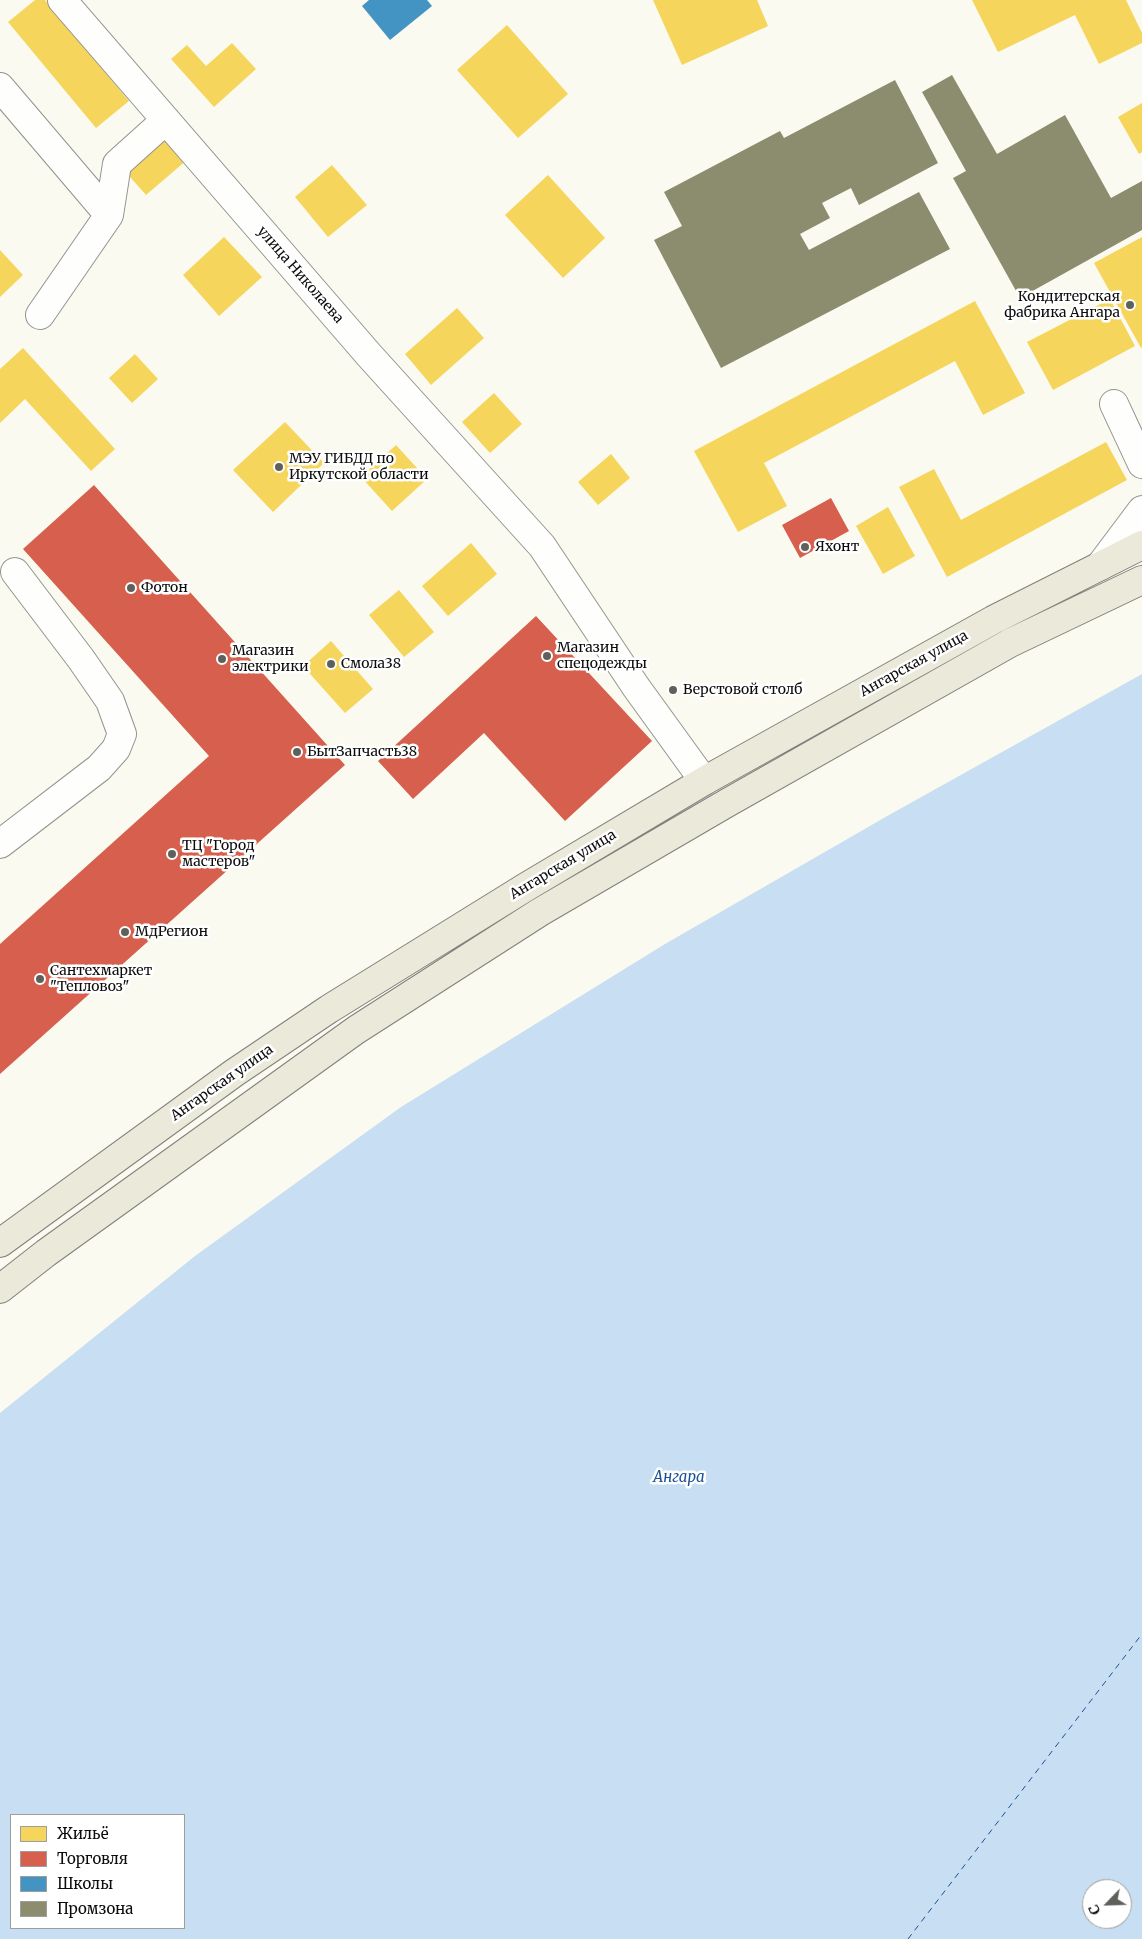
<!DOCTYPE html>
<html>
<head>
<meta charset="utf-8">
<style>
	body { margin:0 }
	#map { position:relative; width:1142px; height:1939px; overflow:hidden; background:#fafaf0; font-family:Merriweather,serif }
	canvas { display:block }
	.legend { position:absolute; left:10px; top:1814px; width:175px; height:115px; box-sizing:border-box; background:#fff; border:1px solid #9e9e9e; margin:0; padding:6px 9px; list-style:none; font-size:15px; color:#0c0c0c }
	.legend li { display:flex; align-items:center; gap:10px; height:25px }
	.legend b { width:25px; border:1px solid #9e9e9e }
	.north { position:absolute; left:1082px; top:1879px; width:50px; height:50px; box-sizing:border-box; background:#fff; border:1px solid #9e9e9e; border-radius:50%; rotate:246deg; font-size:14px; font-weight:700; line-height:20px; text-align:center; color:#0c0c0c }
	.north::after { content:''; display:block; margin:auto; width:18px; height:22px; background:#5f5f5c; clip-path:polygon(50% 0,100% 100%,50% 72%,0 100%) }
</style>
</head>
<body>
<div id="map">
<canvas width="1142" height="1939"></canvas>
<ul class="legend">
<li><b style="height:14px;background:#f6d55c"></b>Жильё</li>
<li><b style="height:14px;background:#d6604d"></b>Торговля</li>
<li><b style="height:14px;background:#4393c3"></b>Школы</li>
<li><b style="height:14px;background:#8c8c6e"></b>Промзона</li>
</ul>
<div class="north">С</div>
</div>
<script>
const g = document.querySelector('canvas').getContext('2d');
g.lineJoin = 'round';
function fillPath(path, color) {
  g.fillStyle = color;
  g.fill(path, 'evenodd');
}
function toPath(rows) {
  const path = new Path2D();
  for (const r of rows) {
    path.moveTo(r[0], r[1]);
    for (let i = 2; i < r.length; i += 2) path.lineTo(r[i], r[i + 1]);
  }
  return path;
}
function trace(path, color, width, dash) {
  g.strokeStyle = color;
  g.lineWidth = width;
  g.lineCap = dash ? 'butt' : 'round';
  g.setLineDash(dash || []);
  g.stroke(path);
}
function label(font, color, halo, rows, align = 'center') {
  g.font = font + ' Merriweather,serif';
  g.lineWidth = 5;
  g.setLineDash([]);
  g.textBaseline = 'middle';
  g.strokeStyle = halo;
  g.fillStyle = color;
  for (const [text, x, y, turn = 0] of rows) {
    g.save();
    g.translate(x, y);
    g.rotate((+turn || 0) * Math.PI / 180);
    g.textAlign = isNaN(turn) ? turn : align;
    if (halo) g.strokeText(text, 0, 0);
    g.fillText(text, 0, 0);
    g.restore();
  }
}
fillPath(toPath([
	[1142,674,1142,1939,0,1939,0,1413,195,1256,401,1107,665,944,889,815],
	[11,1815,184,1815,184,1928,11,1928],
	[1092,1889,1122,1889,1122,1919,1092,1919]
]), '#c8def2');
fillPath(toPath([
	[35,0,45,0,129,101,96,128,8,22],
	[653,0,757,0,768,26,682,65],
	[972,0,1126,0,1142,33,1142,43,1099,64,1075,15,998,52],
	[507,25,568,94,518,138,457,70],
	[232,43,256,69,214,107,171,59,187,45,206,66],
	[1142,103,1142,152,1139,154,1118,117],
	[166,133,188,159,146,195,123,169],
	[332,165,367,205,328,237,295,197],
	[548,175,605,238,563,278,505,215],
	[224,237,262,277,219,316,183,275],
	[1142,237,1142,347,1141,348,1094,263],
	[0,250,23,275,0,297],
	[1110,299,1135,346,1053,390,1027,342],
	[975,301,1025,393,983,415,955,361,764,463,787,506,738,532,694,451],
	[457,308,484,338,431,385,405,354],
	[23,348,115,449,91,471,25,399,0,423,0,369],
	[135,354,158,379,132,403,109,378],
	[494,393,522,424,490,453,462,422],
	[285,422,324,463,273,512,233,470],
	[1106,442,1127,480,947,577,899,487,934,469,961,520],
	[396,445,427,479,392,511,361,477],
	[611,454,630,478,598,505,578,482],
	[888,507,915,556,883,574,856,526],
	[471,543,497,574,448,616,422,586],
	[399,590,434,632,404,657,369,615],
	[331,641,373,689,345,713,303,666]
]), '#f6d55c');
fillPath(toPath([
	[94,485,345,765,0,1074,0,944,209,756,23,549],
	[831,498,849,531,800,558,782,525],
	[536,616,652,741,565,821,484,733,413,799,378,761]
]), '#d6604d');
fillPath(toPath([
	[369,0,427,0,432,6,390,40,362,6]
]), '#4393c3');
fillPath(toPath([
	[952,75,997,154,1065,115,1111,198,1142,181,1142,230,1020,298,953,178,966,171,922,92],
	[895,80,938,163,859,205,851,188,822,203,830,218,800,234,809,250,919,192,950,249,721,368,654,240,682,226,664,192,780,131,784,138]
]), '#8c8c6e');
trace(toPath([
	[908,1939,1142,1634]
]), '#1b5098', 1, [6, 5]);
const minor = toPath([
	[62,0,369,355,542,546,636,687,704,781],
	[0,87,109,215,40,315],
	[109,215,117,164,166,120],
	[1114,404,1142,464],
	[1100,566,1142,510],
	[0,844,99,768,116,749,122,734,110,701,81,659,15,572]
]);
const major = toPath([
	[0,1243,234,1073,329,1009,526,887,704,781,993,620,1142,545],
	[0,1289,46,1253,356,1030,540,912,727,803,1010,643,1142,580]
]);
trace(minor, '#93938f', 30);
trace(major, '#80807c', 30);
trace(minor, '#fefefd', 28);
trace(major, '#ebe9d9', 28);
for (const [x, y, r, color] of [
	[1130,305,5,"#5f5f5c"],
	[279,467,5,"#5f5f5c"],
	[805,547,5,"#5f5f5c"],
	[131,588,5,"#5f5f5c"],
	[547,656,5,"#5f5f5c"],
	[222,659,5,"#5f5f5c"],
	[331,664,5,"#5f5f5c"],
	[673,690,5,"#5f5f5c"],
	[297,752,5,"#5f5f5c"],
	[172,854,5,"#5f5f5c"],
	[125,932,5,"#5f5f5c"],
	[40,979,5,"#5f5f5c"]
]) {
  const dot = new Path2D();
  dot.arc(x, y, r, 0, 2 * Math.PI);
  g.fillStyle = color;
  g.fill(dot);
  trace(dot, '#fff', 2);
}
label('14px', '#0c0c0c', '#fff', [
	["улица Николаева",300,275,49],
	["Ангарская улица",914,664,-29],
	["Ангарская улица",563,865,-31],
	["Ангарская улица",222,1083,-35]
]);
label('14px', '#0c0c0c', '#fff', [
	["Кондитерская",1120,297,"right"],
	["фабрика Ангара",1120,313,"right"],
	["МЭУ ГИБДД по",289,459],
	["Иркутской области",289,475],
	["Яхонт",815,547],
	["Фотон",141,588],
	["Магазин",557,648],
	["спецодежды",557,664],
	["Магазин",232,651],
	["электрики",232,667],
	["Смола38",341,664],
	["Верстовой столб",683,690],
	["БытЗапчасть38",307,752],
	["ТЦ \"Город",182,846],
	["мастеров\"",182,862],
	["МдРегион",135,932],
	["Сантехмаркет",50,971],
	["\"Тепловоз\"",50,987]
], 'left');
label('italic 15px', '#1b5098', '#fff', [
	["Ангара",679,1478]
]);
</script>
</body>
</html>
